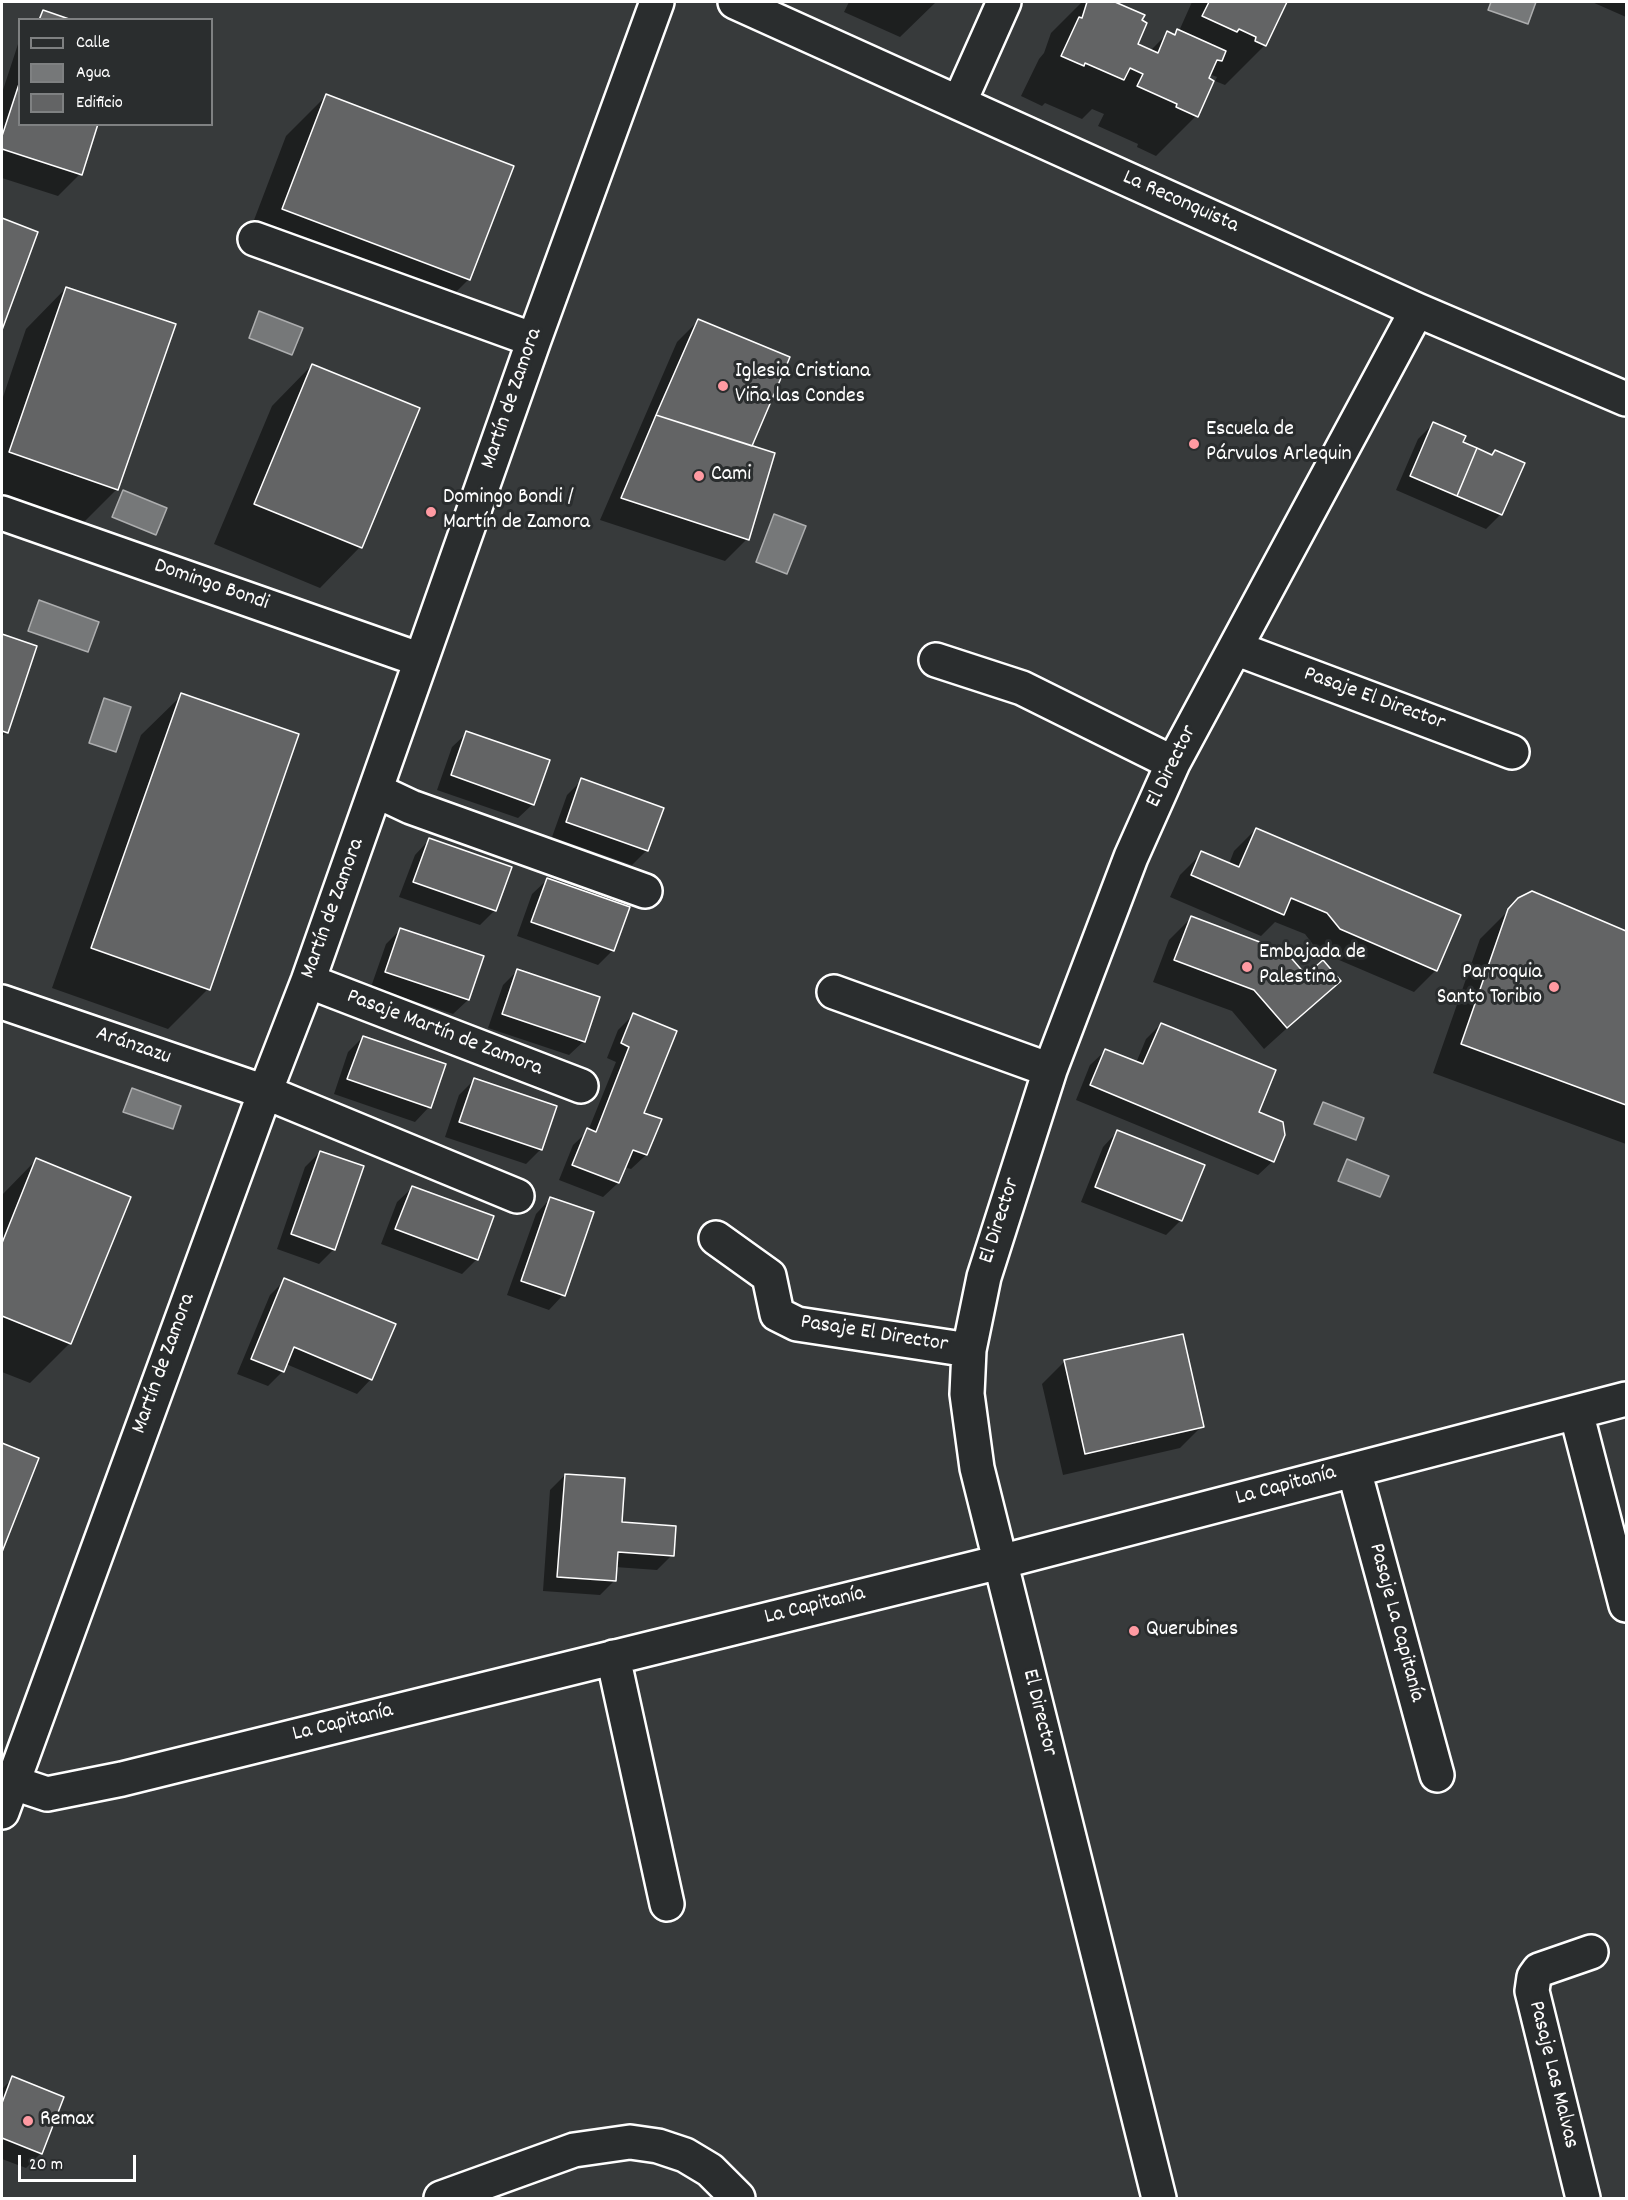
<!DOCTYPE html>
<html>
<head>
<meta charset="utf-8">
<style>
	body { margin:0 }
	#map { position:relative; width:1628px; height:2200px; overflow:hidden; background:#373a3b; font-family:Dekko,sans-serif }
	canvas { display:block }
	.frame { position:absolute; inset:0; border:3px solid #fff; pointer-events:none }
	.legend { position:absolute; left:18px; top:18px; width:195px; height:108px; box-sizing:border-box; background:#2a2d2e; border:2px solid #7f8182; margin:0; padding:8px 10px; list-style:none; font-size:18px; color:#fff }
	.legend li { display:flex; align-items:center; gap:12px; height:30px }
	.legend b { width:30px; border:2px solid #7f8182 }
	.scale { position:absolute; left:18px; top:2155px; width:118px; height:27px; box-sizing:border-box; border:3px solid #fff; border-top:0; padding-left:8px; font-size:18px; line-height:21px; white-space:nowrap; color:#fff; -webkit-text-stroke:4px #2a2d2e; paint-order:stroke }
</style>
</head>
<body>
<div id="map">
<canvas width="1628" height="2200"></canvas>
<div class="frame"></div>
<ul class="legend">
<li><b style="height:8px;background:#2a2d2e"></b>Calle</li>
<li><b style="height:16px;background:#767879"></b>Agua</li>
<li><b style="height:16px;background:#636465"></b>Edificio</li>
</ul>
<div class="scale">20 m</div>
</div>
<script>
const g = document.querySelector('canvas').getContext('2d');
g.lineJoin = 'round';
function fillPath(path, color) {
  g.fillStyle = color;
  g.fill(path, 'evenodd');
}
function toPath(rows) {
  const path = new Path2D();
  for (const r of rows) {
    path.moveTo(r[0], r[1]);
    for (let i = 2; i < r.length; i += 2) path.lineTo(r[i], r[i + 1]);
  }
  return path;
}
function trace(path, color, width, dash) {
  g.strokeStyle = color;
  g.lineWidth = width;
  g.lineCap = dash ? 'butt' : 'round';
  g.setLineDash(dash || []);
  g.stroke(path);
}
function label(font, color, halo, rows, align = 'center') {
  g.font = font + ' Dekko,sans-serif';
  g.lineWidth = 6;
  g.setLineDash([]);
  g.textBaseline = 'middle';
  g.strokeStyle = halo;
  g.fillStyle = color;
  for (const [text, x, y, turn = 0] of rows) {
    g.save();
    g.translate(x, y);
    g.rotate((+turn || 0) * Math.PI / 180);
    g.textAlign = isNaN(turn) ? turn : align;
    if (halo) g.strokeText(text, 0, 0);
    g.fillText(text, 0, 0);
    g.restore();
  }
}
const water = toPath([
	[1491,2,1536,2,1528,24,1488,10,1491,2],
	[259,311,303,328,292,355,249,338,259,311],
	[123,490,167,508,156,535,112,517,123,490],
	[774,514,806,526,787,574,756,562,774,514],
	[39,600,99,622,88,652,28,631,39,600],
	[104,698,131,707,116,752,89,743,104,698],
	[132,1088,181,1106,173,1129,123,1112,132,1088],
	[1323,1102,1364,1118,1356,1140,1314,1124,1323,1102],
	[1347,1159,1389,1176,1380,1197,1338,1181,1347,1159]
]);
fillPath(water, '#767879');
trace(water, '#adaeaf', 1.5);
fillPath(toPath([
	[849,2,936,2,900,37,844,12],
	[1082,2,1111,2,1143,16,1136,45,1150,51,1168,33,1173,35,1179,31,1192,2,1285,2,1265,45,1225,85,1215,81,1217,77,1209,74,1196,116,1156,156,1137,147,1138,144,1098,126,1104,114,1092,109,1082,119,1045,103,1042,106,1021,96,1039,59,1044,53,1051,33],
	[1592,2,1626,2,1626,17],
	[20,38,20,124,97,124,80,174,58,196,2,178,2,93],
	[326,96,469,279,429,319,243,249,286,136],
	[2,220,36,233,2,326],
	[66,288,117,489,77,529,2,503,2,400,26,329],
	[699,320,750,447,747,539,725,561,600,520,677,342],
	[312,365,418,409,360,547,320,588,214,544,272,406],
	[1433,424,1461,442,1491,456,1495,451,1501,514,1486,529,1396,490,1418,439],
	[2,635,35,647,6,732,2,737],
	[182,695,208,989,168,1029,52,988,141,735],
	[467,733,533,804,518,818,437,790,452,747],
	[582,780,647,850,632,865,552,837,567,795],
	[1256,829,1436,970,1414,992,1318,951,1305,934,1275,922,1261,936,1170,897,1180,875,1202,853,1229,864,1234,851],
	[429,840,495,910,480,925,399,897,415,855],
	[547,880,613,950,598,965,517,936,532,894],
	[1532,893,1626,933,1626,1144,1433,1073,1480,939,1519,900],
	[1191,918,1306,977,1339,981,1264,1049,1232,1011,1153,982,1169,940],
	[401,929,468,1000,453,1014,371,987,386,944],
	[517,971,584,1041,569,1055,488,1028,503,985],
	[633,1015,642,1113,660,1120,646,1155,631,1169,624,1167,618,1183,603,1197,559,1180,573,1145,588,1131,616,1062,607,1058,618,1030],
	[1161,1024,1257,1113,1273,1161,1258,1175,1076,1100,1090,1065,1105,1051,1136,1063,1146,1039],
	[363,1037,429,1107,415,1122,334,1094,348,1052],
	[474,1080,555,1107,540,1150,526,1164,445,1137,459,1095],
	[1117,1132,1181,1220,1166,1235,1081,1202,1103,1147],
	[320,1152,334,1249,319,1264,277,1249,305,1167],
	[36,1160,70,1343,30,1383,2,1372,2,1195],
	[412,1188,492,1217,476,1260,462,1274,381,1244,397,1202],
	[550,1199,563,1295,549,1310,507,1295,536,1214],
	[285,1280,371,1379,357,1394,286,1364,282,1372,268,1386,237,1374,270,1295],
	[1182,1335,1202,1426,1180,1448,1063,1475,1042,1384,1064,1362],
	[2,1444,37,1459,2,1548],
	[565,1475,620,1524,672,1555,657,1570,615,1567,615,1580,600,1595,543,1591,550,1490],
	[13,2078,62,2098,40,2154,26,2168,2,2159,2,2089]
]), '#0007');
const building = toPath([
	[1087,2,1115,2,1145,15,1142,20,1147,23,1138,44,1158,53,1167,31,1175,35,1177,29,1226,51,1222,61,1217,60,1209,78,1214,81,1198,117,1176,107,1177,104,1137,86,1143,74,1130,68,1124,80,1085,63,1084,66,1061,56,1079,17,1082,18,1087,2],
	[1209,2,1287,2,1266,46,1255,41,1256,37,1239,29,1237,32,1202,16,1209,2],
	[43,10,72,20,39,20,43,10],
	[20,81,20,124,98,124,82,175,2,149,2,136,20,81],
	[326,94,514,166,470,280,282,209,326,94],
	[2,218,38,232,2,330,2,218],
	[66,287,176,324,118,490,9,452,66,287],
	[698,319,790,357,752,446,656,415,698,319],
	[312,364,420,408,362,548,254,504,312,364],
	[656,415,775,453,749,540,621,498,656,415],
	[1433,422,1466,436,1463,442,1477,448,1457,496,1410,476,1433,422],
	[1477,448,1492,455,1495,450,1525,463,1502,515,1457,496,1477,448],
	[2,634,37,646,8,733,2,731,2,634],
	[181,693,299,734,210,990,91,948,181,693],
	[466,731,550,760,534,805,451,775,466,731],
	[581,778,664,808,648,851,566,822,581,778],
	[1256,828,1461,915,1437,971,1340,929,1327,913,1291,898,1284,915,1191,875,1201,851,1239,867,1256,828],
	[429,838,512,867,496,911,413,882,429,838],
	[547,878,630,907,614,951,531,922,547,878],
	[1532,891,1626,931,1626,1105,1461,1044,1508,909,1518,898,1532,891],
	[1191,916,1286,952,1306,975,1323,960,1341,981,1287,1028,1254,990,1174,960,1191,916],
	[400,928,484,956,469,1000,385,972,400,928],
	[517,969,600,997,585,1042,502,1014,517,969],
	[633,1013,677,1031,644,1113,662,1119,647,1155,633,1150,619,1183,572,1165,587,1128,596,1132,629,1047,621,1043,633,1013],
	[1161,1023,1276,1070,1259,1112,1283,1122,1285,1135,1274,1162,1090,1085,1105,1049,1143,1064,1161,1023],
	[363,1036,446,1064,431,1108,347,1079,363,1036],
	[474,1078,557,1106,542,1150,459,1122,474,1078],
	[1117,1130,1205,1165,1182,1221,1095,1187,1117,1130],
	[320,1151,364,1166,335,1250,291,1234,320,1151],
	[36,1158,131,1197,71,1344,2,1316,2,1243,36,1158],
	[412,1186,494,1216,478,1260,395,1229,412,1186],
	[550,1197,594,1212,565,1296,521,1281,550,1197],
	[284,1278,396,1324,372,1380,294,1347,284,1372,251,1359,284,1278],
	[1183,1334,1204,1427,1085,1454,1064,1360,1183,1334],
	[2,1443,39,1458,2,1552,2,1443],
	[565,1474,625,1478,622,1522,676,1526,674,1556,618,1552,616,1581,557,1577,565,1474],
	[12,2076,64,2097,42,2154,2,2138,2,2103,12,2076]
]);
fillPath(building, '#636465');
trace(building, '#fff', 1.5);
const minor = toPath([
	[735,2,1417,310,1626,399],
	[959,103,1004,2],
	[255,239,534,340],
	[2,513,421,660],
	[1235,648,1512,752],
	[936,660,1022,688,1173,763],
	[377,791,411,807,645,891],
	[308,981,581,1086],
	[834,992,1050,1070],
	[2,1002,265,1092,517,1196],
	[716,1238,769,1276,777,1314,797,1324,969,1350],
	[1576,1412,1626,1605],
	[1354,1470,1437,1775],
	[613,1657,667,1904],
	[2,1779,47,1794,122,1779,1000,1562,1626,1399],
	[2,1812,265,1092,308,981,534,340,657,2],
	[441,2198,574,2150,630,2142,658,2146,685,2155,710,2170,738,2198],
	[1159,2198,977,1468,967,1394,969,1350,984,1277,1050,1070,1131,857,1173,763,1417,310],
	[1583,2198,1532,1991,1534,1977,1539,1970,1591,1952]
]);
trace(minor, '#fff', 38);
trace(minor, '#2a2d2e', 33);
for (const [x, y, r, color] of [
	[723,386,6,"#ff9aa2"],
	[1194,444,6,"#ff9aa2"],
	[699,476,6,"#ff9aa2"],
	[431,512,6,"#ff9aa2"],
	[1247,967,6,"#ff9aa2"],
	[1554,987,6,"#ff9aa2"],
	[1134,1631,6,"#ff9aa2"],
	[28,2121,6,"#ff9aa2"]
]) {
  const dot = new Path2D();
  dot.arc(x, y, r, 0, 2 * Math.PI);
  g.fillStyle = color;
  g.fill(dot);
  trace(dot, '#2a2d2e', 2);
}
label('22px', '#fff', '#2a2d2e', [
	["La Reconquista",1180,203,24],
	["Martín de Zamora",513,399,-71],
	["Domingo Bondi",211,586,19],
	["Pasaje El Director",1374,700,20],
	["El Director",1173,767,-64],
	["Martín de Zamora",334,909,-70],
	["Pasaje Martín de Zamora",444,1034,21],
	["Aránzazu",133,1047,19],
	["El Director",1001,1221,-72],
	["Pasaje El Director",874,1335,9],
	["Martín de Zamora",165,1364,-70],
	["La Capitanía",1286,1487,-15],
	["La Capitanía",815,1607,-14],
	["Pasaje La Capitanía",1395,1623,75],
	["El Director",1038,1713,76],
	["La Capitanía",343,1724,-14],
	["Pasaje Las Malvas",1552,2075,76]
]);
label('22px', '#fff', '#2a2d2e', [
	["Iglesia Cristiana",735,373],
	["Viña las Condes",735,398],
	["Escuela de",1206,431],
	["Párvulos Arlequin",1206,456],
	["Cami",711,476],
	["Domingo Bondi /",443,499],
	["Martín de Zamora",443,524],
	["Embajada de",1259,954],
	["Palestina",1259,979],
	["Parroquia",1542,974,"right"],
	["Santo Toribio",1542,999,"right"],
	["Querubines",1146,1631],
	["Remax",40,2121]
], 'left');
</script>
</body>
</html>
